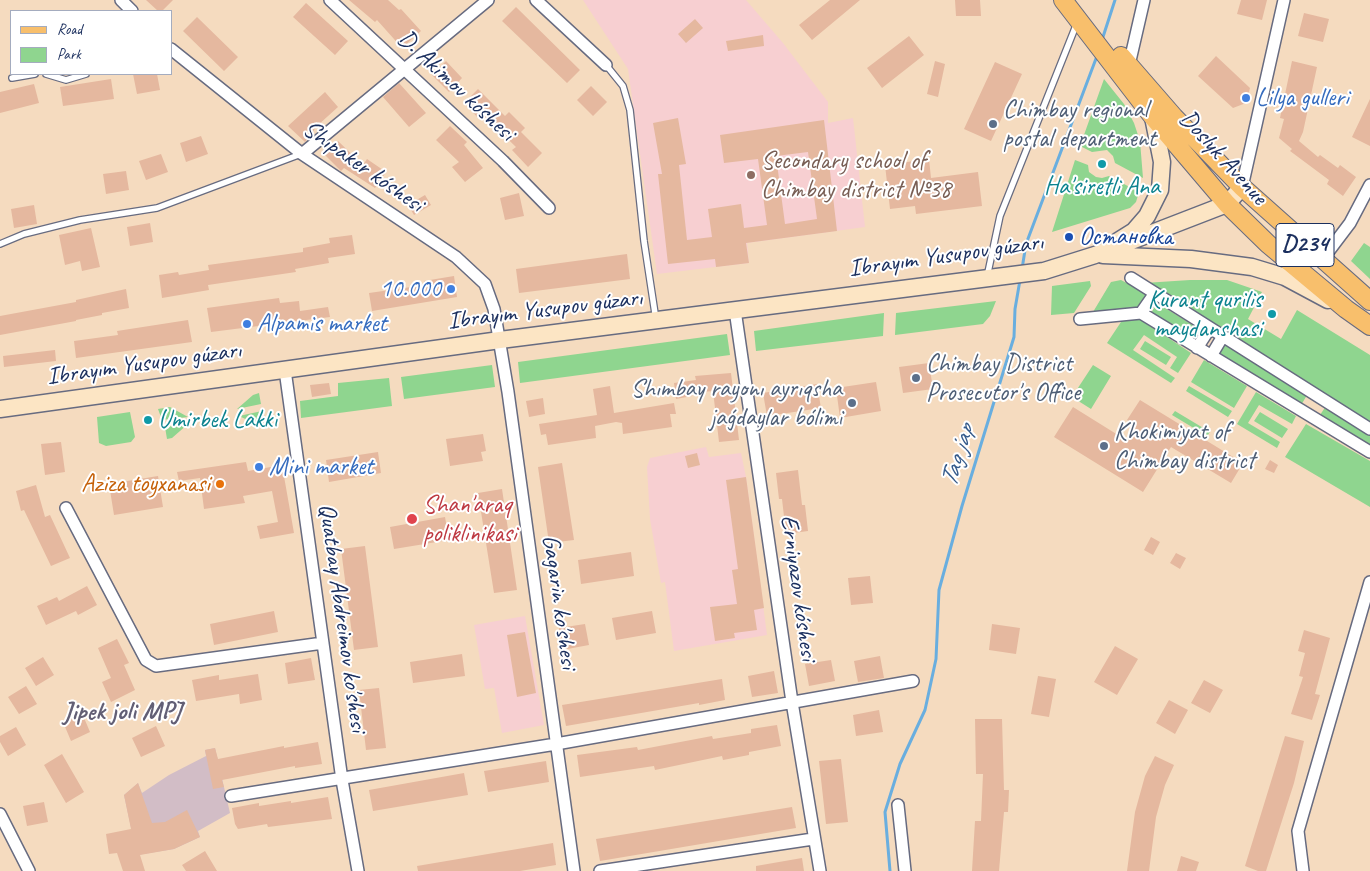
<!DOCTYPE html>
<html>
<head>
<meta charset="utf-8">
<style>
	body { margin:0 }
	#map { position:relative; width:1370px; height:871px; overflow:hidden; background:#f5dbbf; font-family:Caveat,sans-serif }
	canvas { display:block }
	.legend { position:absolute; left:10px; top:10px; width:162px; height:65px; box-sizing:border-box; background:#fff; border:1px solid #a4acbf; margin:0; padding:6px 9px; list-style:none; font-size:15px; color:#1b2f5e }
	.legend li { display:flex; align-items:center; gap:10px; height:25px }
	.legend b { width:25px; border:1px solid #a4acbf }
</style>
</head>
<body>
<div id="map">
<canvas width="1370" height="871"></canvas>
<ul class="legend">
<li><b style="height:6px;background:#f8bf6c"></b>Road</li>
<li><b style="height:14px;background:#8fd58f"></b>Park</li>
</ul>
</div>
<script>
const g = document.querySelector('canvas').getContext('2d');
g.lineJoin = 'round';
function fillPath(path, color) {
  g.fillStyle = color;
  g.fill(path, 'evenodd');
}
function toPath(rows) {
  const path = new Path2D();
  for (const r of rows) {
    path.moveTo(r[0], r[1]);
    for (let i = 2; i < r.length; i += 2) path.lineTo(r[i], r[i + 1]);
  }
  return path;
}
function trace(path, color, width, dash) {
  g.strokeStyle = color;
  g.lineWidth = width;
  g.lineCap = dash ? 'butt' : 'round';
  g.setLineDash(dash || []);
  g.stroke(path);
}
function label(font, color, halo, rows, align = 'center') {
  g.font = font + ' Caveat,sans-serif';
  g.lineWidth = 4;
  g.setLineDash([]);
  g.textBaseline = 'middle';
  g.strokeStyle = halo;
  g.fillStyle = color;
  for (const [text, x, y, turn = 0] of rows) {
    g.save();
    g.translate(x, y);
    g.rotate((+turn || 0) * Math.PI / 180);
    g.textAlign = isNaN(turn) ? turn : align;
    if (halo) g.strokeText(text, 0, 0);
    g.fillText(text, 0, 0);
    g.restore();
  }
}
fillPath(toPath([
	[583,0,746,0,783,43,828,102,828,123,853,118,865,227,747,243,749,263,657,274,628,69],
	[706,447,709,457,741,453,746,477,767,635,674,651,665,582,661,583,650,519,647,467,650,458],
	[525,616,544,725,502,733,494,688,485,689,474,625]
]), '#f7cfd1');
fillPath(toPath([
	[215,748,230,813,198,831,200,837,174,849,137,855,124,795,138,783,142,793,169,775,206,756,205,750]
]), '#d2bdc6');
fillPath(toPath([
	[1104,79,1124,104,1134,123,1140,141,1143,178,1115,163,1113,156,1107,150,1092,152,1080,146],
	[1075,160,1088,165,1089,172,1096,177,1102,178,1109,176,1139,192,1136,202,1130,208,1052,232],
	[1364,243,1370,247,1370,279,1351,261],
	[1121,280,1147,294,1139,308,1093,312,1111,282],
	[1190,280,1227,280,1262,292,1248,319,1281,339,1297,310,1370,355,1370,423,1144,283],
	[1090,281,1091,286,1074,313,1051,315,1052,286],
	[996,301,990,316,983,324,895,335,896,313],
	[1157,303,1204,332,1197,343,1151,313],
	[884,313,883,336,756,351,754,331],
	[1123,319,1140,319,1191,353,1178,373,1170,368,1177,357,1144,335,1133,350,1175,378,1171,383,1107,343],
	[727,334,730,355,520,383,518,362],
	[1145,341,1171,357,1166,365,1140,349],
	[1222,343,1307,395,1300,407,1215,354],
	[1204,360,1247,386,1234,408,1191,382],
	[492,365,495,387,404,399,401,377],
	[1093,365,1111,376,1091,409,1072,397],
	[389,378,392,406,301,418,300,401,338,396,338,383],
	[1189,386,1232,411,1228,417,1186,391],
	[1256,392,1296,416,1292,424,1259,405,1248,423,1280,442,1277,448,1237,424],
	[259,393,261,404,237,409,253,395],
	[1326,406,1370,434,1370,450,1318,418],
	[170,407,188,417,162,420,158,409],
	[262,411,264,425,258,425,239,416],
	[1175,411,1210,432,1207,436,1172,415],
	[130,412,135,437,131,442,106,446,99,443,97,417],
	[1260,412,1288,429,1282,438,1254,421],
	[188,424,172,438,167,439,165,427],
	[1306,424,1370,461,1370,507,1285,457]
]), '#8fd58f');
trace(toPath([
	[1102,40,1115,0],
	[1022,269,1026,244,1097,56],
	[890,871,885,812,900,764,925,710,936,659,939,590,962,506,1014,337,1015,309,1020,280]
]), '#69aedf', 3);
fillPath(toPath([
	[146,0,173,0,162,11,158,11],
	[349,0,388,0,399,10,401,9,421,31,402,48,377,20,375,22],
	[830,0,860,0,812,40,799,25],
	[955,0,980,0,981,16,956,16],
	[1241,0,1267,0,1262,20,1237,14],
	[306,3,348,41,335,55,293,17],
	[516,7,580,70,567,83,502,21],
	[1304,13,1329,19,1323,42,1298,36],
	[197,17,238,57,224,71,183,31],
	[695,19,703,28,686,43,678,34],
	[763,35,764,46,728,51,726,41],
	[909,36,924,55,882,88,867,68],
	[1216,56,1250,88,1246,103,1233,108,1198,76],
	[446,61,462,78,449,92,432,75],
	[935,61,945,64,938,97,927,94],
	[1292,61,1317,67,1303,132,1299,141,1318,157,1320,155,1338,168,1340,165,1356,177,1343,196,1327,184,1329,180,1290,151,1292,149,1279,138,1284,119,1280,118],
	[995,62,1022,74,991,141,964,129],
	[133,74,157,74,160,90,137,94],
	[111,79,114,99,63,106,60,87],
	[399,83,426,113,409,127,383,97],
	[34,84,39,103,0,113,0,92],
	[591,86,607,102,593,116,577,100],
	[478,89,505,116,509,112,525,128,521,132,542,153,528,167,512,150,516,147,484,116,480,120,464,103],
	[325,92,338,107,317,126,305,142,288,126],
	[1370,99,1370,146,1352,137],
	[678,118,686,164,679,165,687,240,712,237,708,209,741,204,744,228,767,225,758,159,724,163,720,135,824,120,837,231,746,243,749,263,716,267,715,259,668,264,658,174,662,174,653,123],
	[808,152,817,219,785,224,776,156],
	[450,126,467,142,464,145,483,168,465,182,452,167,459,162,436,140],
	[201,136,208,154,186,162,180,143],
	[338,141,363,165,367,159,386,172,375,188,344,168,341,171,325,155],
	[161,154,168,172,146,180,139,161],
	[929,159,931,178,978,172,982,206,916,214,915,206,890,209,885,165],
	[126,171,129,190,106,194,103,174],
	[519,193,524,216,505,220,500,198],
	[425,195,431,205,414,215,408,205],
	[34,205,37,224,14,228,11,209],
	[150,223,153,242,130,246,127,227],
	[91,228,100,267,82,271,80,261,65,265,59,235],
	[352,235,355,254,328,258,329,263,295,269,296,272,208,285,209,290,162,298,159,275,178,272,179,275,209,270,208,265,303,252,303,248,330,243,329,238],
	[627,254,630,279,519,293,516,269],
	[454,276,457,297,372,311,369,293,425,285,424,281],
	[126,289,129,308,102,313,102,315,76,320,76,321,0,335,0,316,76,302,76,300],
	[279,298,280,303,299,301,300,311,328,307,330,317,211,332,207,308],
	[188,320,192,342,76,358,74,341,118,335,117,331],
	[55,350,56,361,4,367,3,356],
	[929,363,933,389,903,393,899,367],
	[731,373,739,440,719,442,713,391,692,393,692,396,676,399,674,383,696,380,695,376],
	[876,382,881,411,840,418,836,388],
	[329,383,331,394,312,397,310,385],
	[817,384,821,408,767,416,763,393],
	[610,386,614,413,674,403,676,414,670,414,672,427,623,434,622,423,616,422,595,426,596,438,548,445,546,434,541,435,539,424,597,415,593,389],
	[543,398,545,414,529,417,526,401],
	[1140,400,1243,463,1231,483,1171,447,1143,492,1054,437,1073,407,1126,440,1135,425,1127,420],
	[483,434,486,451,481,452,483,461,450,466,446,439],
	[61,442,65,472,45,475,41,444],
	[378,452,381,473,329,482,326,460],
	[697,453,700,465,688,468,685,456],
	[1270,460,1278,465,1274,473,1265,469],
	[246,462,248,471,282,465,294,533,260,539,257,526,278,522,272,491,243,496,245,503,204,509,200,478,179,481,177,472],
	[562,463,574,540,549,543,538,467],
	[798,470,802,505,805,505,808,531,786,534,782,499,779,499,776,473],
	[158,476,163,507,114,515,109,484],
	[746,477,764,608,754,610,757,630,734,633,735,638,715,641,710,607,737,604,732,570,738,569,726,480],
	[36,485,45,517,50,515,70,558,51,566,24,510,21,511,16,491],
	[502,489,517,590,494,593,478,493],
	[445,517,449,540,394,549,390,527],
	[1151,537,1160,542,1153,555,1144,550],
	[365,546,378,647,354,650,341,549],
	[631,552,634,576,581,584,578,560],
	[1176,553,1186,558,1180,569,1170,563],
	[870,576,873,603,851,605,848,578],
	[87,586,97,605,78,615,76,611,46,625,37,606,57,597,59,601],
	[274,611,278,632,214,645,210,624],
	[652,611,656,633,616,640,612,618],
	[585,624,589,645,562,650,559,628],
	[992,624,1020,628,1016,654,989,650],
	[1304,630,1330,638,1315,694,1320,695,1312,720,1291,714,1303,677,1299,676,1305,653,1298,651],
	[525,632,536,693,517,697,507,635],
	[117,639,129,663,124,665,135,690,111,702,102,682,111,678,98,648],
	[1115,646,1138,659,1117,695,1094,682],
	[462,654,465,676,413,683,410,662],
	[880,656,884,678,858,682,854,661],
	[43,657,54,675,36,686,25,668],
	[311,658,315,680,288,684,285,663],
	[831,660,835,681,809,686,805,664],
	[774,671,778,693,752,697,748,676],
	[258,674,262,700,240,704,239,694,196,701,192,680,219,675,219,680],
	[1038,676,1056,679,1049,717,1031,714],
	[722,679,725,700,699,705,699,703,566,726,562,705],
	[1204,680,1223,690,1210,713,1191,703],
	[26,686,37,704,19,714,8,697],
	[379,688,386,748,366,750,359,690],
	[1169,700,1188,710,1175,734,1156,723],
	[879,710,883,732,856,736,853,715],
	[82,713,90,732,71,741,63,722],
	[975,719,1002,719,1004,790,1009,790,1008,812,1004,812,999,871,972,871,975,821,981,821,983,774,976,774],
	[777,725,781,746,749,752,749,755,723,760,722,756,655,770,654,766,580,777,577,755,637,747,638,750,712,736,713,739,751,733,751,729],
	[156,726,165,746,141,757,132,738],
	[16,727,26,745,8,756,0,742,0,736],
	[1285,736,1304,741,1294,783,1266,871,1258,871,1245,866],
	[318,742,322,764,295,768,295,766,222,780,224,787,213,789,205,750,215,748,218,759,284,746,284,748],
	[62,754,84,792,66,803,44,765],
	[1155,756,1174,765,1165,785,1156,817,1149,871,1127,871,1135,812,1145,776],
	[841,759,848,822,826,824,819,761],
	[546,761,549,782,488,792,484,771],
	[464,773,468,795,373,811,369,790],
	[138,783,152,823,165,822,187,810,200,837,174,849,140,855,145,871,123,871,117,853,109,854,106,834,131,829,124,795],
	[328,797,332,819,268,827,267,824,238,829,235,824,232,808,259,803,259,806,291,801,291,803],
	[44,802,48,822,27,826,23,806],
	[792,807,796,828,600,861,596,839],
	[553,843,556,865,520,871,418,871,417,866],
	[205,851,217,871,186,871,182,865],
	[1181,856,1199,862,1196,871,1177,871],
	[802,858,804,871,756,871,756,866]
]), '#e5b89f');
const lane = toPath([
	[606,65,623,86,630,110,644,241,656,320],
	[46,74,66,80,86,74],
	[12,78,35,74],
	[0,244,24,234,80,220,157,208,301,154],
	[987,277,1000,216,1077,23]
]);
const street = toPath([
	[121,0,132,11],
	[330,0,503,161,549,208],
	[536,0,606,65],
	[171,49,302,154,456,257,485,284,494,309,508,392,574,871],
	[1129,65,1144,0],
	[302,154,488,0],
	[1242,187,1284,0],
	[1322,260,1350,223,1370,185],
	[1131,278,1370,429],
	[735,310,792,702,820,871],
	[1141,313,1155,293],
	[1080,319,1141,313,1370,452],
	[1197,348,1210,328],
	[1211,356,1223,336],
	[285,370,342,780,358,871],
	[66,508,146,660,156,666,323,643],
	[231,796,556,744,913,681],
	[898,805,905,871],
	[0,814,29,871],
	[600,871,813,839],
	[1303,871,1298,831,1370,582]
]);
const secondary = toPath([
	[1118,241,1134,231,1147,216,1160,190,1162,162,1153,117],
	[1103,255,1191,259,1252,267,1285,277,1328,300],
	[0,409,500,340,1044,271,1095,255,1227,204,1242,187]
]);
const primary = toPath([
	[1063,0,1153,117,1227,204,1268,244,1346,309,1370,326],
	[1121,56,1174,117,1242,187,1370,301]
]);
trace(lane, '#676b80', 8);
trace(street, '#676b80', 14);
trace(secondary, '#676b80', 19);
trace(primary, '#676b80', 20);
trace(lane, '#fff', 5.5);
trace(street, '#fff', 11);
trace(secondary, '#fce5c4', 16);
trace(primary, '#f8bf6c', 18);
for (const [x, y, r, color] of [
	[1246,98,5,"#3f7fe0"],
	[993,124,5,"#5c6f8a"],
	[1102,164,5,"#0f9aa8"],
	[751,175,5,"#8d6e63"],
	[1069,237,5,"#1a4fb4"],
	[451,289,5,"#3f7fe0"],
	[1272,314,5,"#0f9aa8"],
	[247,324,5,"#3f7fe0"],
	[916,378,5,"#5c6f8a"],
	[852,403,5,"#5c6f8a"],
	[148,420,5,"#0f9aa8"],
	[1104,446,5,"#5c6f8a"],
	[259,467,5,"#3f7fe0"],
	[220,484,5,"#e8710a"],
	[412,519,6,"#e0444e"]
]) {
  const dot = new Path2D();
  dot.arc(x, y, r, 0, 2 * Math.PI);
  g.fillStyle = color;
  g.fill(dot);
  trace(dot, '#fff', 2);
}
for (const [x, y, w] of [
	[1305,245,58]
]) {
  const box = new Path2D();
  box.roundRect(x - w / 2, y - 21.5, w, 43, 4);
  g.fillStyle = '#fff';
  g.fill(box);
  trace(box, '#1b2f5e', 1);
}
label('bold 24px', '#1b2f5e', null, [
	["D234",1305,245]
]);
label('25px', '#1b2f5e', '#fff', [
	["D. Akimov kóshesi",456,86,43],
	["Doslyk Avenue",1223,158,48],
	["Shıpaker kóshesi",363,167,35],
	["Ibrayım Yusupov gúzarı",946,256,-8],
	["Ibrayım Yusupov gúzarı",545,310,-7],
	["Ibrayım Yusupov gúzarı",144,364,-8],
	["Erniyazov kóshesi",798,588,82],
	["Gagarin ko'shesi",559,602,82],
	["Quatbay Abdreimov ko'shesi",342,618,82]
]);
label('25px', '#366cbe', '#fff', [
	["Lilya gulleri",1256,98],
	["10.000",441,289,"right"],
	["Alpamis market",257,324],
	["Mini market",269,467]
], 'left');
label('25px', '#4e5e75', '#fff', [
	["Chimbay regional",1003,110],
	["postal department",1003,139],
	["Chimbay District",926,364],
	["Prosecutor's Office",926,393],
	["Shımbay rayonı ayrıqsha",842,389,"right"],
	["jaǵdaylar bólimi",842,418,"right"],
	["Khokimiyat of",1114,432],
	["Chimbay district",1114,461]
], 'left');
label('25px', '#785e54', '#fff', [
	["Secondary school of",761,161],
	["Chimbay district №38",761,190]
], 'left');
label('25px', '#0d838f', '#fff', [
	["Ha'siretli Ana",1102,187],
	["Kurant qurilis",1262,300,"right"],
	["maydanshasi",1262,329,"right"],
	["Umirbek Lakki",158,420,"left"]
]);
label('25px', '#164399', '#fff', [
	["Остановка",1079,237]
], 'left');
label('25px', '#c56008', '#fff', [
	["Aziza toyxanasi",210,484]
], 'right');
label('25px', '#be3a42', '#fff', [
	["Shan'araq",423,505],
	["poliklinikasi",423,534]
], 'left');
label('italic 26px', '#365b8b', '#fff', [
	["Tag jap",958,456,-73]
]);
label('bold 26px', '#625f75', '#fff', [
	["Jipek joli MPJ",122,712]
]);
</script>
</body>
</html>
